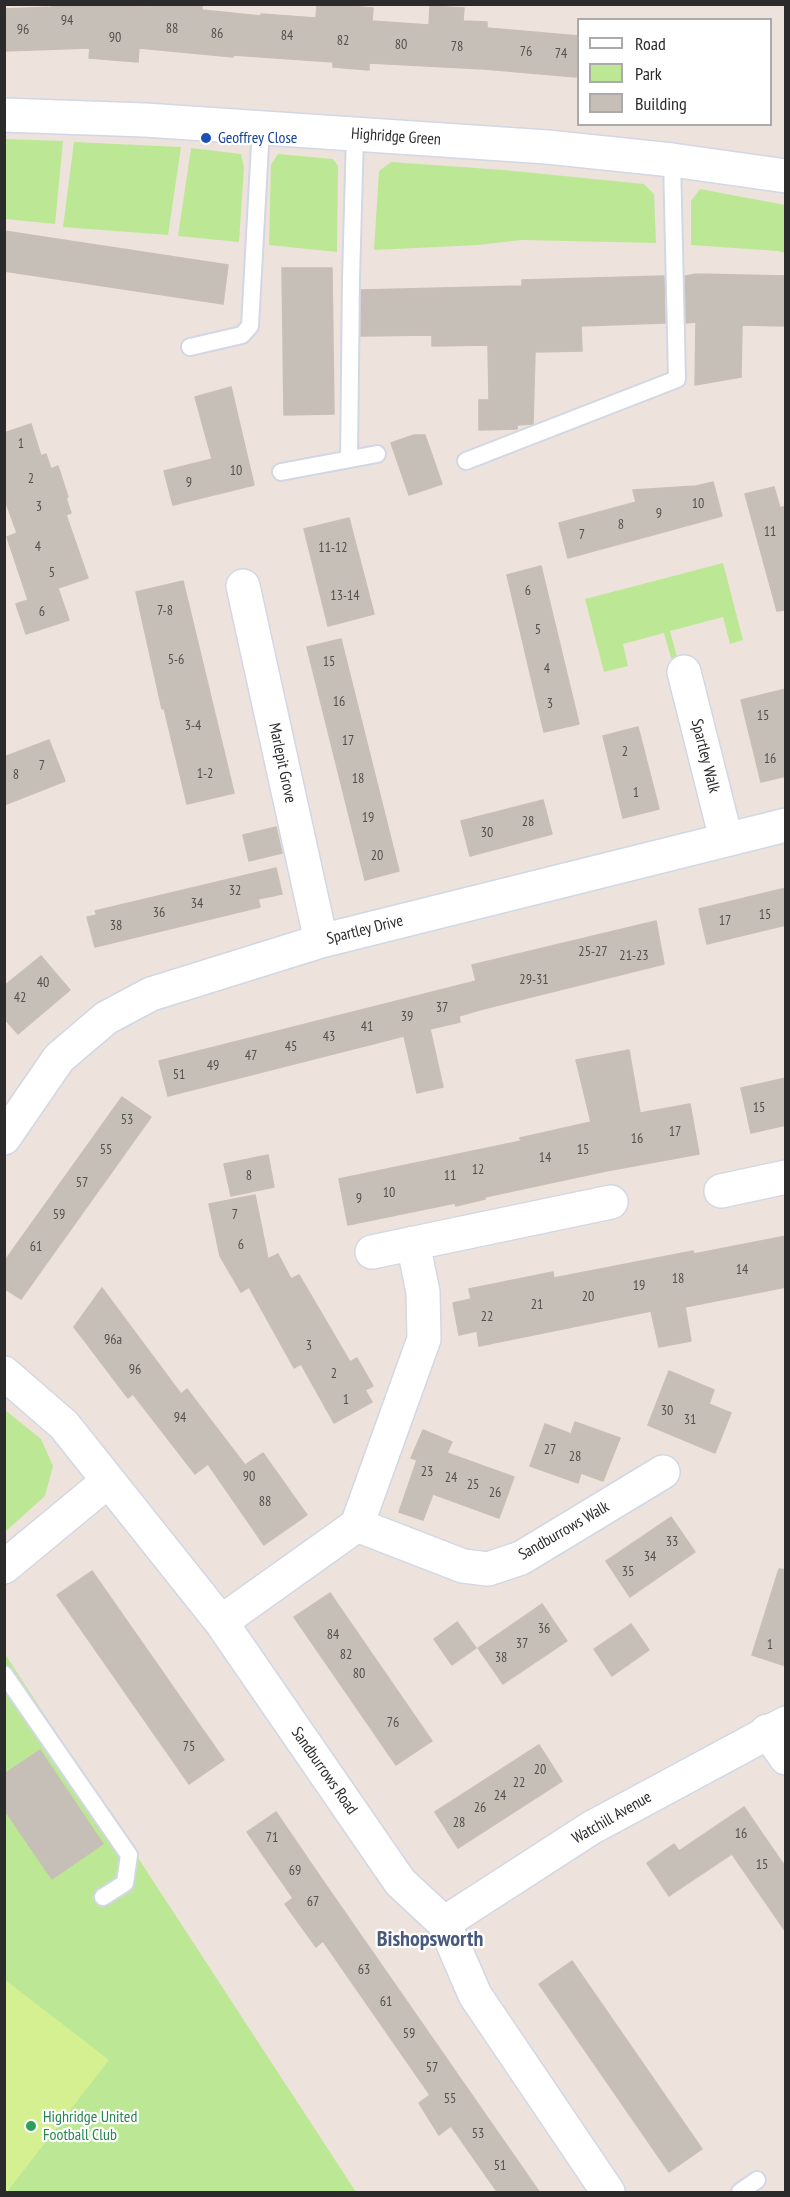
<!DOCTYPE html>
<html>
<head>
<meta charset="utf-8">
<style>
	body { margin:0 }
	#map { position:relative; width:790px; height:2197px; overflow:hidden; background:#eee3dc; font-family:"PT Sans Narrow",sans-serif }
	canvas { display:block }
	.frame { position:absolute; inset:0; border:6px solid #2b2b2b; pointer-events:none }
	.legend { position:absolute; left:577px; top:18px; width:195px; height:108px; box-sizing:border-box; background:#fff; border:2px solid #aaa; margin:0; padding:8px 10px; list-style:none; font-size:18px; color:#2b2b2b }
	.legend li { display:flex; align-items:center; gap:12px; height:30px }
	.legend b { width:30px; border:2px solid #aaa }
</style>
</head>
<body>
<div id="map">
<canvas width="790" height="2197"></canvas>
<div class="frame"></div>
<ul class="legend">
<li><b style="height:8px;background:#fff"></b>Road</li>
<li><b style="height:16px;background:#bce895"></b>Park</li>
<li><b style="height:16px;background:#c6bfb7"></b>Building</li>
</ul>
</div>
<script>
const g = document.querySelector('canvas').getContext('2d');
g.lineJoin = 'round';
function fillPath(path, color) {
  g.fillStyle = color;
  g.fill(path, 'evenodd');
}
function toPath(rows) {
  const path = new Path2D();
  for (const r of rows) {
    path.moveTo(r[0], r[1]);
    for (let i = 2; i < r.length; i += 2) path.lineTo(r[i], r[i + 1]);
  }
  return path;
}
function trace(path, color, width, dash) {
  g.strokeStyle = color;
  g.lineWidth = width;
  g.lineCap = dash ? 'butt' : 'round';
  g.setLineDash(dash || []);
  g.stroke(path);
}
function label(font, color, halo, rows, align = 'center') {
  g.font = font + ' "PT Sans Narrow",sans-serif';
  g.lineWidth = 4.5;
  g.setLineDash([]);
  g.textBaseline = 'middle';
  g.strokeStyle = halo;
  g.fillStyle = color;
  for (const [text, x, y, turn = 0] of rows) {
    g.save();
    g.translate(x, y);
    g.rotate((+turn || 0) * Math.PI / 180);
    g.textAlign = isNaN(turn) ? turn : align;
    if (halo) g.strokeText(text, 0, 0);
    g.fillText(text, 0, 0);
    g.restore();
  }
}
fillPath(toPath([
	[5,139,63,141,55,224,5,219],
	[74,142,181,147,168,235,63,227],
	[191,148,241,154,244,168,239,242,178,236],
	[278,154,333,159,338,166,337,252,269,245,271,165],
	[391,162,504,170,644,184,654,194,656,243,522,240,478,245,374,250,379,171],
	[700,189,785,205,785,253,778,251,691,245,691,201],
	[723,563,743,640,730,644,723,617,670,631,677,657,671,658,664,633,623,644,628,666,604,672,585,599],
	[5,1410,41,1439,53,1466,45,1496,5,1532],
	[5,1654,356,2192,5,2192]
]), '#bce895');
fillPath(toPath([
	[4,1979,109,2060,7,2192,4,2192]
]), '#d4f090');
const building = toPath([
	[52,4,113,4,146,7,147,4,202,4,202,10,261,16,261,14,316,18,317,4,327,4,373,8,372,21,429,25,430,6,464,8,463,21,487,22,487,28,579,36,579,72,577,72,576,77,484,69,369,63,369,70,333,67,333,62,233,55,233,57,139,48,138,62,89,58,90,48,4,51,4,9,52,7,52,4],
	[4,231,228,265,223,304,4,271,4,231],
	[282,268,332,268,334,414,284,415,282,268],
	[697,274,786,276,786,326,742,325,741,377,695,385,696,322,686,323,685,276,697,274],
	[664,276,665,323,581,326,582,351,535,352,533,424,517,425,517,429,479,430,479,400,489,400,488,345,432,346,432,335,361,336,361,290,522,286,522,280,664,276],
	[231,387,254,485,173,505,164,471,212,459,195,397,231,387],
	[31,424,41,456,46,454,51,469,58,466,68,497,66,498,71,513,66,515,88,578,58,588,69,620,26,634,16,604,28,600,7,537,17,533,4,497,4,433,31,424],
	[414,435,425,435,442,484,409,495,391,443,414,435],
	[713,482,722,516,568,558,559,523,636,502,633,490,696,486,713,482],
	[774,487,780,508,786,506,786,610,777,611,745,494,774,487],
	[349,518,374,614,328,626,304,529,349,518],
	[541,566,579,724,544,732,507,575,541,566],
	[183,581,234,793,187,804,164,708,162,709,136,592,183,581],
	[341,639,399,871,365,880,307,647,341,639],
	[786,689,786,776,761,782,741,700,786,689],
	[638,727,659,809,623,818,603,736,638,727],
	[49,740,65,781,4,805,4,757,49,740],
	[543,800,552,834,470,856,461,821,543,800],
	[276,827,282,853,249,861,243,835,276,827],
	[276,868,282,894,258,899,260,907,95,947,87,917,97,915,95,911,276,868],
	[786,888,786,925,707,944,699,909,786,888],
	[656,921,664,964,483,1009,459,1016,460,1022,430,1029,443,1087,417,1093,404,1036,168,1096,159,1061,476,981,472,965,656,921],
	[41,956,70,990,18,1034,4,1018,4,986,41,956],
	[629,1050,640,1113,690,1104,699,1154,606,1171,485,1197,485,1199,456,1206,455,1203,348,1225,339,1179,521,1141,520,1138,591,1122,576,1060,629,1050],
	[786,1078,786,1125,751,1133,741,1088,786,1078],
	[122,1097,151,1117,21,1299,4,1288,4,1262,122,1097],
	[268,1155,274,1187,231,1196,224,1164,268,1155],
	[255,1195,268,1259,278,1254,291,1279,299,1275,350,1362,357,1358,373,1386,365,1390,372,1402,334,1423,301,1364,294,1368,249,1287,241,1292,220,1256,209,1204,255,1195],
	[786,1236,786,1287,685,1307,691,1341,659,1347,651,1311,479,1346,477,1331,459,1335,453,1303,471,1299,469,1289,553,1272,554,1278,693,1251,694,1254,786,1236],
	[102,1288,181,1394,187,1389,245,1465,263,1453,307,1515,264,1545,208,1464,195,1474,133,1394,128,1398,74,1327,102,1288],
	[669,1371,714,1390,709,1404,731,1413,715,1453,648,1425,669,1371],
	[575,1422,620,1438,603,1481,581,1473,578,1483,530,1466,545,1424,571,1434,575,1422],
	[423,1430,452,1442,447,1453,514,1477,499,1518,433,1494,423,1520,399,1512,417,1460,411,1458,423,1430],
	[671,1517,695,1552,630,1597,606,1561,671,1517],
	[779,1569,786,1570,786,1666,752,1655,779,1569],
	[92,1571,224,1760,189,1784,57,1595,92,1571],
	[330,1593,432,1741,396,1765,294,1617,330,1593],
	[542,1604,567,1641,503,1684,478,1648,542,1604],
	[457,1622,476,1648,452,1665,434,1639,457,1622],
	[631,1624,649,1650,612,1676,594,1649,631,1624],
	[539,1745,562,1781,458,1848,435,1812,539,1745],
	[40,1750,103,1844,52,1879,4,1809,4,1774,40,1750],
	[744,1807,786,1868,786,1932,732,1854,669,1896,647,1863,674,1844,679,1851,744,1807],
	[276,1812,321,1878,540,2193,498,2193,451,2126,439,2135,419,2103,430,2095,323,1941,316,1947,285,1904,293,1898,247,1832,276,1812],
	[572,1961,702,2149,669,2172,539,1984,572,1961]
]);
fillPath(building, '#c6bfb7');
trace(building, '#c9bfb5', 1.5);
const lane = toPath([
	[190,347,242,335,250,326,261,127],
	[349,459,351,279,355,134],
	[466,461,677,379,672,160],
	[281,472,377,454],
	[4,1674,129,1855,125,1883,103,1897],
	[740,2192,757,2180]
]);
const street = toPath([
	[4,115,145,120,547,147,672,160,786,176],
	[243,586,321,941],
	[684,672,726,839],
	[4,1138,59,1058,106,1018,151,994,321,941,786,825],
	[721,1191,786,1177],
	[372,1252,611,1202],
	[4,1373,64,1425,221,1622,400,1882,444,1923,475,1995,608,2192],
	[357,1525,463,1566,488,1569,521,1558,663,1472],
	[4,1567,108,1481],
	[221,1622,357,1525,424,1339,423,1292,413,1243],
	[767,1731,786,1758],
	[444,1923,591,1828,786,1723]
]);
trace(lane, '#d1d7e4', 20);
trace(street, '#d1d7e4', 36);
trace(lane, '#fff', 16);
trace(street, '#fff', 33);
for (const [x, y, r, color] of [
	[206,138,6,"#1a4fb4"],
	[31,2126,6,"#2e9e5b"]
]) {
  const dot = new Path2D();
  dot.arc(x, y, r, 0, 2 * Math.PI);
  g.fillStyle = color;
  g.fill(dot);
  trace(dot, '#fff', 2);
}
label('14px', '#52504e', null, [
	["94",67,21],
	["88",172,29],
	["96",23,30],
	["86",217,34],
	["84",287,36],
	["90",115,38],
	["82",343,41],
	["80",401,45],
	["78",457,47],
	["76",526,52],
	["74",561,54],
	["1",21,444],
	["10",236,471],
	["2",31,479],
	["9",189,483],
	["10",698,504],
	["3",39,507],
	["9",659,514],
	["8",621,525],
	["11",770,532],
	["7",582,535],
	["4",38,547],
	["11-12",333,548],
	["5",52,573],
	["6",528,591],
	["13-14",345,596],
	["7-8",165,611],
	["6",42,612],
	["5",538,630],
	["5-6",176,660],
	["15",329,662],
	["4",547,669],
	["16",339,702],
	["3",550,704],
	["15",763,716],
	["3-4",193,726],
	["17",348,741],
	["2",625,752],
	["16",770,759],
	["7",42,766],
	["1-2",205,774],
	["8",16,775],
	["18",358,779],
	["1",636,793],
	["19",368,818],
	["28",528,822],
	["30",487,833],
	["20",377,856],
	["32",235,891],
	["34",197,904],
	["36",159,913],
	["15",765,915],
	["17",725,921],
	["38",116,926],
	["25-27",593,952],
	["21-23",634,956],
	["29-31",534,980],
	["40",43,983],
	["42",20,998],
	["37",442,1008],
	["39",407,1017],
	["41",367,1027],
	["43",329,1037],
	["45",291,1047],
	["47",251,1056],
	["49",213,1066],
	["51",179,1075],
	["15",759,1108],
	["53",127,1120],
	["17",675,1132],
	["16",637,1139],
	["55",106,1150],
	["15",583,1150],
	["14",545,1158],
	["12",478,1170],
	["8",249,1176],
	["11",450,1176],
	["57",82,1183],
	["10",389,1193],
	["9",359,1199],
	["59",59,1215],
	["7",235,1215],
	["6",241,1245],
	["61",36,1247],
	["14",742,1270],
	["18",678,1279],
	["19",639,1286],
	["20",588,1297],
	["21",537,1305],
	["22",487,1317],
	["96a",113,1340],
	["3",309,1346],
	["96",135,1370],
	["2",334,1374],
	["1",346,1400],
	["30",667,1411],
	["94",180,1418],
	["31",690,1420],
	["27",550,1450],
	["28",575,1457],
	["23",427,1472],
	["90",249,1477],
	["24",451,1478],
	["25",473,1485],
	["26",495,1493],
	["88",265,1502],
	["33",672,1542],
	["34",650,1557],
	["35",628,1572],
	["36",544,1629],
	["84",333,1635],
	["37",522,1644],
	["1",770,1645],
	["82",346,1655],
	["38",501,1658],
	["80",359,1674],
	["76",393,1723],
	["75",189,1747],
	["20",540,1770],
	["22",519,1783],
	["24",500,1796],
	["26",480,1808],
	["28",459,1823],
	["16",741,1834],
	["71",272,1838],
	["15",762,1865],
	["69",295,1871],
	["67",313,1902],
	["63",364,1970],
	["61",386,2002],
	["59",409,2034],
	["57",432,2068],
	["55",450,2099],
	["53",478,2134],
	["51",500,2166]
]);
label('16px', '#2b2b2b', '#fff', [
	["Highridge Green",396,137,4],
	["Spartley Walk",705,756,76],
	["Marlepit Grove",282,763,78],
	["Spartley Drive",365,930,-14],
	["Sandburrows Walk",564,1531,-30],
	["Sandburrows Road",324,1771,55],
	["Watchill Avenue",612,1818,-30]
]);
label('16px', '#164399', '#fff', [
	["Geoffrey Close",218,138]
], 'left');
label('16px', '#27864d', '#fff', [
	["Highridge United",43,2117],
	["Football Club",43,2135]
], 'left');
label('bold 22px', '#48597e', '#fff', [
	["Bishopsworth",430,1940]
]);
</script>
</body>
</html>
